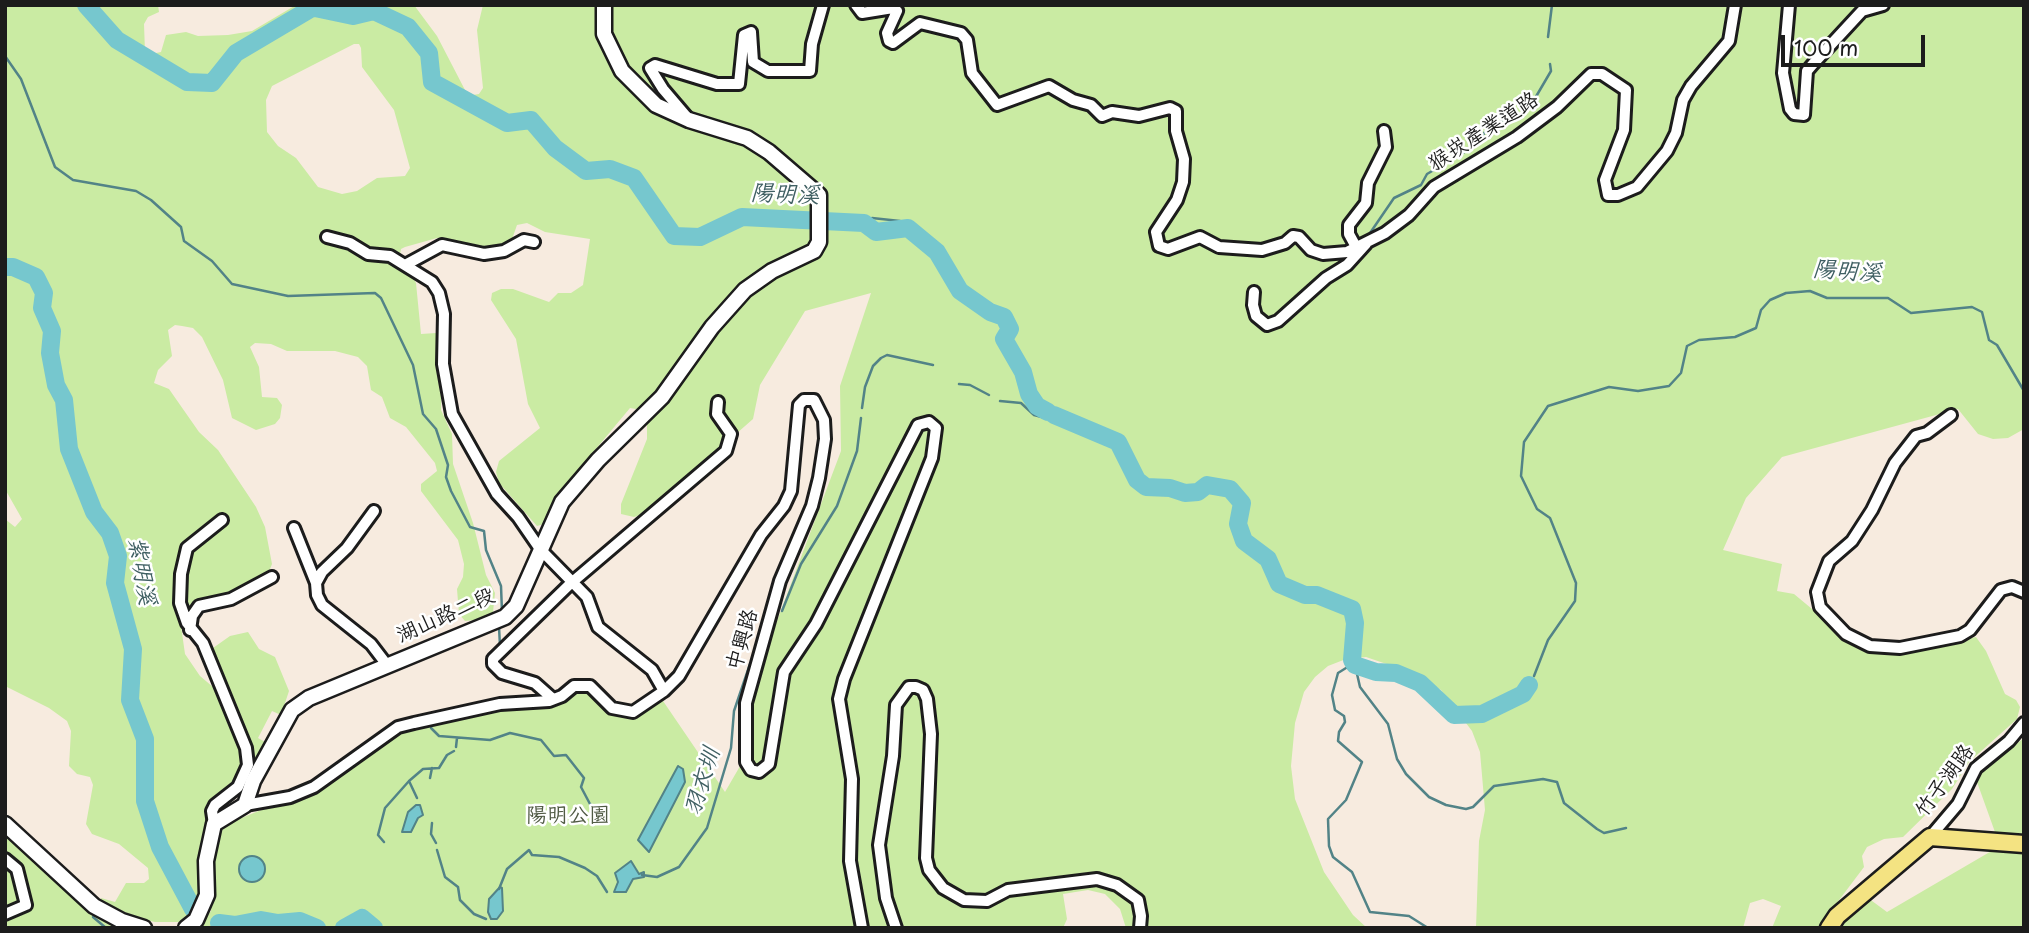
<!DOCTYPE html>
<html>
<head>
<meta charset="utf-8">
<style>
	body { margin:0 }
	#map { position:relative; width:2029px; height:933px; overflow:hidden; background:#f7ebdf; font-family:"Playpen Sans",sans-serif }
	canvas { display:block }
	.frame { position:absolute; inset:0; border:7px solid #1c1c1c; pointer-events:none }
	.scale { position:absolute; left:1781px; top:35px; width:144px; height:32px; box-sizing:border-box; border:4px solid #1c1c1c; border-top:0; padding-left:9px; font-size:21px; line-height:24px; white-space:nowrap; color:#1c1c1c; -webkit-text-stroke:5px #fff; paint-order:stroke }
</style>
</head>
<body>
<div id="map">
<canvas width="2029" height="933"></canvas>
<div class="frame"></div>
<div class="scale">100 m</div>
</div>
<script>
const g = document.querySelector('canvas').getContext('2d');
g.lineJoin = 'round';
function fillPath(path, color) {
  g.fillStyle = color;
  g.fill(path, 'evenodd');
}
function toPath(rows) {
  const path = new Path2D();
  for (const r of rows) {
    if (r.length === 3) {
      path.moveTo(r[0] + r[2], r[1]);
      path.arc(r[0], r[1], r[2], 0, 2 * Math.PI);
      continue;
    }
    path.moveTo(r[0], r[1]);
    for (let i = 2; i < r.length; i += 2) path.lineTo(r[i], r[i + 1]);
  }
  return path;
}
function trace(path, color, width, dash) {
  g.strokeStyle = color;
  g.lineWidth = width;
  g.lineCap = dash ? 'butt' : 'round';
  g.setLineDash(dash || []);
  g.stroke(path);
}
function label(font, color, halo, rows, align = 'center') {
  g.font = font + ' "Playpen Sans","LXGW WenKai TC",sans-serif';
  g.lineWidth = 5;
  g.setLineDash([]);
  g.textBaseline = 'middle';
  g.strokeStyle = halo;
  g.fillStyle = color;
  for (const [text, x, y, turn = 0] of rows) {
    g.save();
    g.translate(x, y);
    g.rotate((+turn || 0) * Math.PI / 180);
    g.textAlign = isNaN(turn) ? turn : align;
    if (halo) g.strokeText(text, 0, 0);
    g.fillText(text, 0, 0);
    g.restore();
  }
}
fillPath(toPath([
	[5,5,158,5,159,12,148,17,144,24,145,52,151,54,161,52,166,35,186,32,198,36,228,35,252,31,296,5,414,5,437,36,465,90,473,95,479,94,483,88,477,30,483,5,2024,5,2024,429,2008,438,1993,439,1978,434,1958,409,1782,457,1746,498,1723,550,1782,564,1777,591,1794,594,1847,638,1892,654,1976,637,1986,651,2005,694,2016,700,2020,707,2017,719,1969,762,1952,789,1903,837,1884,839,1867,847,1862,856,1864,867,1818,928,1772,928,1781,906,1763,899,1750,903,1743,928,1476,928,1479,841,1485,810,1480,752,1472,731,1441,690,1416,674,1366,657,1346,659,1328,666,1315,677,1304,692,1295,723,1291,766,1295,799,1324,872,1353,915,1367,928,1126,928,1120,909,1105,894,1088,890,1063,894,1067,919,1063,928,197,928,211,911,212,854,219,827,271,806,310,796,405,730,583,688,624,715,661,698,725,792,754,742,754,682,841,451,840,386,871,293,805,311,760,385,753,419,646,513,634,517,621,514,621,504,647,439,647,425,642,410,630,408,590,456,544,524,537,526,499,483,496,472,499,461,540,428,528,404,516,339,491,300,492,293,501,289,513,289,549,302,558,293,571,293,583,285,590,239,545,232,527,223,517,225,511,242,502,248,486,251,450,243,447,238,437,238,405,247,401,249,400,255,416,283,421,334,436,333,442,375,441,410,452,434,453,464,473,523,486,575,495,593,493,612,485,619,465,621,459,614,457,589,463,577,464,564,458,540,421,491,421,484,437,471,435,463,406,427,390,418,382,397,371,390,367,366,358,357,335,351,287,351,271,344,255,343,250,347,259,367,262,397,277,398,282,405,280,418,275,424,256,430,232,418,223,380,202,337,193,328,182,326,175,325,168,330,172,356,158,370,154,383,169,389,199,432,218,450,256,507,265,527,272,564,268,574,239,590,198,600,190,605,180,619,185,654,200,676,213,687,222,684,213,648,230,636,248,632,259,649,275,657,289,691,281,715,272,711,258,738,267,743,235,785,208,814,203,839,202,897,187,922,155,922,138,918,100,901,101,898,115,902,126,883,144,883,149,879,148,868,119,844,92,834,86,824,93,785,90,777,77,774,69,766,71,731,67,721,49,708,5,686,5,519,15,527,22,519,5,489],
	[354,44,359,44,361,48,362,67,394,110,410,168,405,176,377,178,357,191,342,194,318,187,296,158,278,146,267,132,266,100,272,86],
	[2024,738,2024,928,1836,928,1868,898,1887,912,2000,846,1977,782,1980,772],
	[5,830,37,864,119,928,5,928]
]), '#caeba3');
const water = toPath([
	[678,766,683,769,685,782,649,852,638,840,678,766],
	[416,805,420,805,423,815,418,818,411,832,402,832,408,812,416,805],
	[252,869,13],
	[631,861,639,874,644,872,644,877,633,879,626,892,614,892,618,882,615,873,631,861],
	[500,887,502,888,503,911,497,919,491,919,488,912,489,899,500,887]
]);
fillPath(water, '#76c7ce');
trace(water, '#528387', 2);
trace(toPath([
	[1548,37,1552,5],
	[5,56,21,79,55,167,73,180,136,191,151,200,181,227,184,241,212,261,232,284,288,296,375,293,381,298,413,365,423,414,436,429,448,465,446,477,451,491,470,527,484,531,486,550,501,586,502,612],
	[1534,100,1551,71,1550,64],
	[1492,126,1507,118],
	[864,223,872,218,900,221,908,228],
	[1368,236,1394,198,1421,185,1427,174,1475,146,1485,132],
	[959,384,970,385,989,395],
	[1000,401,1021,403,1034,415,1053,420,1062,418],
	[862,408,865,387,873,366,881,358,887,355,933,365],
	[782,611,801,564,837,506,857,451,861,418],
	[499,627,500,646],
	[1354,663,1338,673,1332,695,1335,710,1344,716,1345,722,1339,732,1338,741,1362,762,1346,800,1328,819,1329,846,1333,857,1352,872,1370,912,1409,916,1428,928],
	[1355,665,1360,687,1388,724,1397,759,1406,774,1429,797,1446,805,1466,809,1473,807,1494,786,1543,779,1557,782,1564,803,1597,829,1604,833,1626,828],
	[1534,676,1548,640,1575,601,1576,583,1550,518,1537,509,1521,476,1524,442,1548,406,1609,387,1638,391,1669,386,1681,373,1687,346,1699,340,1735,337,1756,328,1761,310,1770,300,1786,293,1810,291,1827,298,1888,298,1911,313,1972,307,1982,312,1989,340,1997,345,2024,391],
	[431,728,439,736,490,740,510,733,541,740,554,756,566,755,584,778,581,787,590,804,606,816],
	[456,747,457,738],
	[430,778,432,768],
	[417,798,409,781,423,769,439,768,447,755,454,751],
	[432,823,431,834,436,843],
	[384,842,378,835,385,808,409,781],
	[437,850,445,877,458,887,460,900,474,914,486,919],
	[642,875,657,877,679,867,707,828,731,748,734,711,750,664],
	[499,889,507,869,529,850,532,855,559,857,585,868,597,876,607,892],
	[95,913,93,917,106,928],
	[235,925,236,928]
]), '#528387', 2.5);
trace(toPath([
	[86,5,117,40,187,82,212,83,236,53,317,5],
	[315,8,353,16,374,11,408,27,429,53,432,82,507,123,531,120,555,148,586,171,610,169,634,178,674,236,700,237,742,217,864,223,876,232,908,228,937,252,960,291,990,312,1004,317,1010,329,1004,339,1023,372,1029,394,1037,406,1048,412],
	[5,267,13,267,36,277,44,293,42,308,52,331,50,353,56,385,64,400,69,449,94,512,110,533,118,556,115,583,133,649,130,700,145,739,145,801,160,847,193,909],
	[1054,415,1118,442,1137,480,1146,487,1170,488,1185,493,1198,492,1207,485,1230,489,1242,503,1238,524,1244,541,1268,559,1279,584,1305,595,1317,595,1352,609,1355,623,1352,660,1355,665,1376,672,1396,673,1420,683,1454,715,1482,714,1523,694,1529,685],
	[219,923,235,925,261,920,278,923,300,921,317,928],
	[344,928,362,918,374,928]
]), '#76c7ce', 18);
const street = toPath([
	[856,5,862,13,893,8,897,11,887,33,889,41,893,43,920,23,961,33,967,40,972,73,997,105,1049,86,1073,100,1091,105,1102,116,1112,112,1139,116,1170,108,1176,111,1176,131,1184,159,1183,182,1177,200,1156,232,1159,246,1168,249,1200,237,1219,247,1262,250,1285,243,1293,236,1299,237,1311,250,1323,254,1347,252,1385,233,1409,215,1434,187,1517,137,1557,107,1591,74,1602,74,1626,90,1624,130,1605,180,1608,195,1618,195,1637,187,1667,151,1676,133,1683,100,1691,86,1729,41,1735,5],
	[1789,5,1783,73,1790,109,1794,114,1804,115,1807,71,1813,64,1862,11,1883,5],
	[686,116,663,89,650,68,655,65,717,84,739,84,744,35,751,32,753,62,768,71,810,71,812,44,823,5],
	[327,237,350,243,368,254,390,256,432,282,439,293,444,314,443,364,452,414,497,494,518,517,540,549,587,597,598,627,652,670,664,691],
	[1355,245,1349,234,1349,225,1366,203,1368,183,1386,147,1384,131],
	[407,264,442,245,484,254,504,251,524,240,534,242],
	[1254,292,1253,305,1256,316,1267,325,1278,321,1326,278,1347,265,1366,244],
	[1951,415,1927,433,1916,436,1895,463,1872,510,1852,541,1829,561,1817,592,1820,607,1846,634,1870,646,1900,648,1960,636,1970,630,2001,590,2012,587,2024,592],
	[374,511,347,548,322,572,316,583,317,595,322,605,371,644,387,665],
	[294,528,316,583],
	[190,630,192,616,199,606,231,599,272,577],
	[553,699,535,683,502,673,493,664,493,659,570,584,726,451,731,434,717,414,718,402],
	[245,805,290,797,314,787,398,727,414,723,500,704,549,701,562,696,574,686,590,686,612,708,633,712,664,691,679,676,761,535,784,506,791,491,799,405,804,400,814,400,824,420,825,439,819,478,812,506,780,581,746,703,746,762,751,770,759,772,769,764,784,672,816,624,918,425,929,422,936,428,932,458,844,679,839,699,852,779,850,861,862,928],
	[214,824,212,811,215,805,238,787,248,765,246,748,203,643,187,623,180,603,181,574,187,548,222,520],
	[1930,837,1958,804,1976,768,2009,741,2024,723],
	[5,859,17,869,26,905,5,914],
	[896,928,886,898,879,845,893,756,896,705,909,687,916,687,923,690,927,699,931,734,926,858,929,870,943,888,964,900,987,901,1008,890,1097,879,1117,885,1138,900,1141,916,1140,928]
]);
const secondary = toPath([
	[5,824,94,906,122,921,144,928],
	[186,928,196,920,207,895,206,861,214,824,245,805,253,781,292,710,309,698,505,617,516,606,562,502,598,460,662,397,712,327,745,290,772,271,814,251,819,242,819,195,769,152,747,138,689,120,656,105,622,71,604,34,604,5]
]);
const primary = toPath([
	[1829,928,1837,916,1930,837,2024,844]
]);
trace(street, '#1c1c1c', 16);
trace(secondary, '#1c1c1c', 19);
trace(primary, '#1c1c1c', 21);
trace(street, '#fff', 10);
trace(secondary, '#fff', 14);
trace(primary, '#f4e382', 16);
label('21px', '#1c1c1c', '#fff', [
	["猴崁產業道路",1484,132,-33],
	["湖山路二段",446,616,-24],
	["中興路",743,640,-74],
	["竹子湖路",1945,781,-54]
]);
label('21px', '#505a44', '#fff', [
	["陽明公園",568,816]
]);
label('italic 23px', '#406063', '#fff', [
	["陽明溪",785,195,2],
	["陽明溪",1847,272,4],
	["紫明溪",141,571,80],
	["羽衣圳",703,782,-73]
]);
</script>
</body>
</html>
